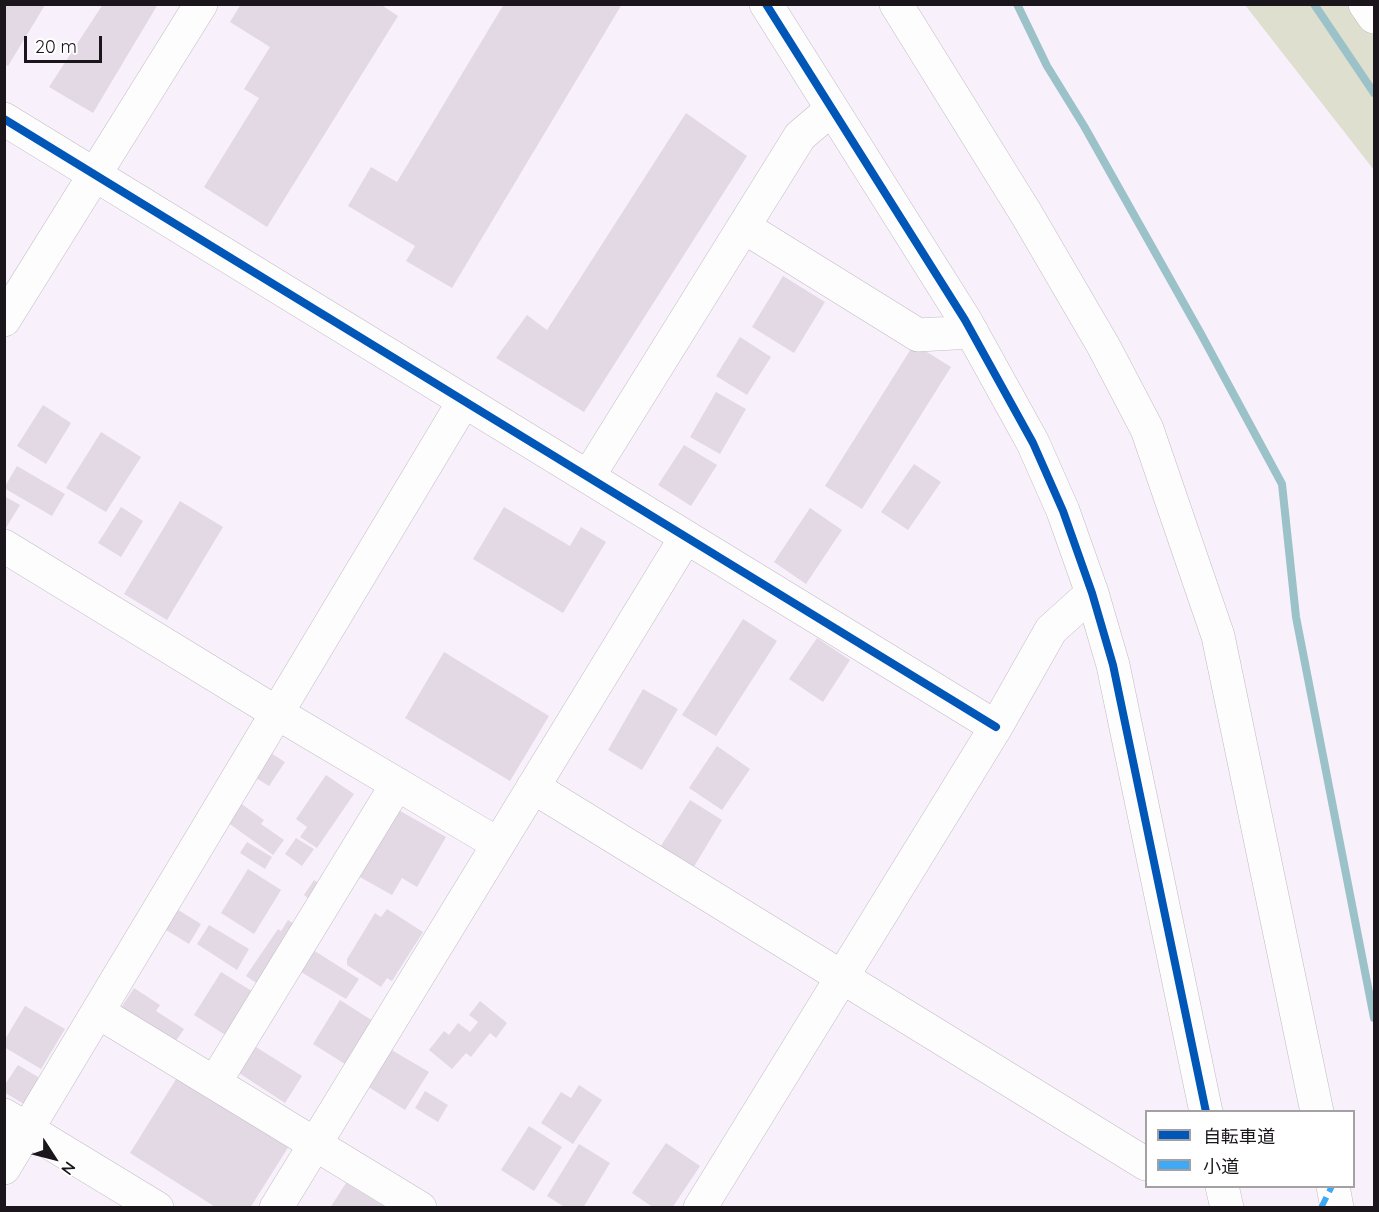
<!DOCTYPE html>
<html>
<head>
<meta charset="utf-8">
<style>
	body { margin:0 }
	#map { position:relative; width:1379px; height:1212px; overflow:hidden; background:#f8f0fa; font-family:Quicksand,"Noto Sans JP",sans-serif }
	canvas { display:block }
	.frame { position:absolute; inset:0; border:6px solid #1b151c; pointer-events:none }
	.legend { position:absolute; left:1145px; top:1110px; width:210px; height:78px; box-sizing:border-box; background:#fff; border:2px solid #a4a1a4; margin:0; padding:8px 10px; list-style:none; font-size:18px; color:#1b151c }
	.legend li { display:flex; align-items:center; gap:12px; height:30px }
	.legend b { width:30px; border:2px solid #a4a1a4 }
	.north { position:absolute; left:24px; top:1128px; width:60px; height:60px; -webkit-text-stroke:4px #fff; paint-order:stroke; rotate:126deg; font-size:16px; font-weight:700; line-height:24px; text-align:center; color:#1b151c }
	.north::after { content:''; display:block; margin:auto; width:21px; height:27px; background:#1b151c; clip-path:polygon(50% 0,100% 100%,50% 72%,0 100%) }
	.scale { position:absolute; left:24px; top:36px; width:78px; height:27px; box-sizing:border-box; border:3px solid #1b151c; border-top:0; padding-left:8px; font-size:18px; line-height:21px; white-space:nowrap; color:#1b151c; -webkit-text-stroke:4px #fff; paint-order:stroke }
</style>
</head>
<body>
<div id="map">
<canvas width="1379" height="1212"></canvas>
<div class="frame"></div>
<ul class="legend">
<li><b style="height:8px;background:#0057b8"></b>自転車道</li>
<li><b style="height:8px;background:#3fa9f5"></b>小道</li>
</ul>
<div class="north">N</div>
<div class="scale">20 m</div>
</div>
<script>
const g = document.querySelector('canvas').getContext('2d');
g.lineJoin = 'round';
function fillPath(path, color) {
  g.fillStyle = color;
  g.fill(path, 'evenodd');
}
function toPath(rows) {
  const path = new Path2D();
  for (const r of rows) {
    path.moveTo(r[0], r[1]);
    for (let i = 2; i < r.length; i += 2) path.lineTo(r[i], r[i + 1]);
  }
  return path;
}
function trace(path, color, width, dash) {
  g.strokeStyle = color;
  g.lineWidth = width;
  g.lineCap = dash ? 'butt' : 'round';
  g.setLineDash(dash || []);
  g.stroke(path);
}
fillPath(toPath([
	[1245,5,1374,5,1374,170]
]), '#dedfce');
trace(toPath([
	[1017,4,1047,66,1084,126,1201,334,1282,484,1296,617,1374,1018],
	[1314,4,1374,93]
]), '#9ac2c8', 8);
fillPath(toPath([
	[103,4,158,4,93,113,49,87],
	[241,4,380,4,398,16,267,227,204,187,259,98,244,89,270,47,230,22],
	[504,4,622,4,452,288,406,261,415,246,348,206,371,167,397,182],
	[4,5,45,5,8,66,4,64],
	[686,113,747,156,584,412,496,358,527,315,547,330],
	[783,276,825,302,794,353,752,327],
	[740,337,771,357,747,395,716,376],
	[914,344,951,367,862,509,825,486],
	[716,392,746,409,720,454,690,437],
	[43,405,71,423,46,464,17,446],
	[101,432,141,457,106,512,66,488],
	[684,445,717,465,691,506,658,485],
	[914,464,941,482,908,530,881,512],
	[17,466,65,494,52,516,4,488],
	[4,496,20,505,4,531],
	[180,501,223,527,167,620,124,594],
	[121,507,143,521,121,557,98,543],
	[504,507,570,546,581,527,606,542,563,613,473,559],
	[810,508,842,530,806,584,774,562],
	[743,619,777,641,716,736,682,715],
	[817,638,850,660,823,702,789,679],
	[444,652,549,716,510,781,405,718],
	[643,689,678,709,642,770,608,750],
	[717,746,750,769,722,810,689,788],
	[266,750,285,762,269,786,251,775],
	[326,775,354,794,317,848,300,837,307,827,296,819],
	[690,800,722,820,692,870,659,849],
	[240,803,264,820,261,824,284,840,273,855,227,822],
	[395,808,446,837,417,887,402,878,392,895,356,875],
	[296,838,314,849,302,866,285,854],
	[247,842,272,857,265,869,240,853],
	[248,869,281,890,254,934,221,913],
	[314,880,323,886,312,901,304,895],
	[175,908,201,924,189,944,163,928],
	[387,909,423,932,392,981,387,978,381,987,347,965,347,959,375,913,381,917],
	[288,920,300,928,261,986,246,976,278,929,281,931],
	[209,925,249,949,237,970,197,944],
	[310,948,359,979,346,999,296,969],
	[221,972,255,993,227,1036,194,1015],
	[134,988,160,1005,156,1011,184,1029,171,1048,117,1014],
	[340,1000,373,1021,345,1064,313,1044],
	[480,1001,507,1023,496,1038,490,1033,471,1057,466,1053,452,1069,429,1050,444,1031,449,1035,458,1023,470,1032,478,1022,469,1015],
	[25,1006,65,1029,41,1069,4,1047,4,1041],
	[256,1047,302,1076,285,1103,239,1073],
	[390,1049,429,1072,405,1110,367,1086],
	[18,1065,43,1080,27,1106,4,1092,4,1086],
	[178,1076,289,1146,250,1208,217,1208,130,1153],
	[579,1085,602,1100,573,1144,541,1123,561,1092,571,1098],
	[425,1091,448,1105,438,1122,415,1108],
	[529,1126,562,1147,534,1191,501,1170],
	[666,1143,700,1166,672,1208,654,1208,632,1193],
	[579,1144,610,1163,583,1208,566,1208,547,1196],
	[346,1183,387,1208,330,1208]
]), '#e2d9e4');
const minor = toPath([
	[766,4,965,320,1033,443,1063,511,1092,593,1113,665,1206,1112],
	[896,4,1027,215,1104,347,1147,429,1218,636,1317,1112],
	[1365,4,1374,17],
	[4,119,996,727],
	[744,227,918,335,972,332],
	[4,320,201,4],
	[588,477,800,136,832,109],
	[4,546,277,713,498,844],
	[533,787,1146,1164],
	[98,1012,420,1208],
	[215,1082,397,784],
	[4,1115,157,1208],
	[4,1168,464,401],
	[1222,1186,1227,1208],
	[1333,1186,1337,1208],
	[276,1208,686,537],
	[700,1208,996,727,1051,630,1092,593]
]);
trace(minor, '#c2bbc3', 34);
trace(minor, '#fefdfe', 33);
trace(toPath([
	[1321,1208,1332,1186]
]), '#3fa9f5', 6, [12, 6]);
trace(toPath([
	[766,4,965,320,1033,443,1063,511,1092,593,1113,665,1206,1112],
	[4,119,996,727]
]), '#0057b8', 8);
</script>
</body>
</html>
